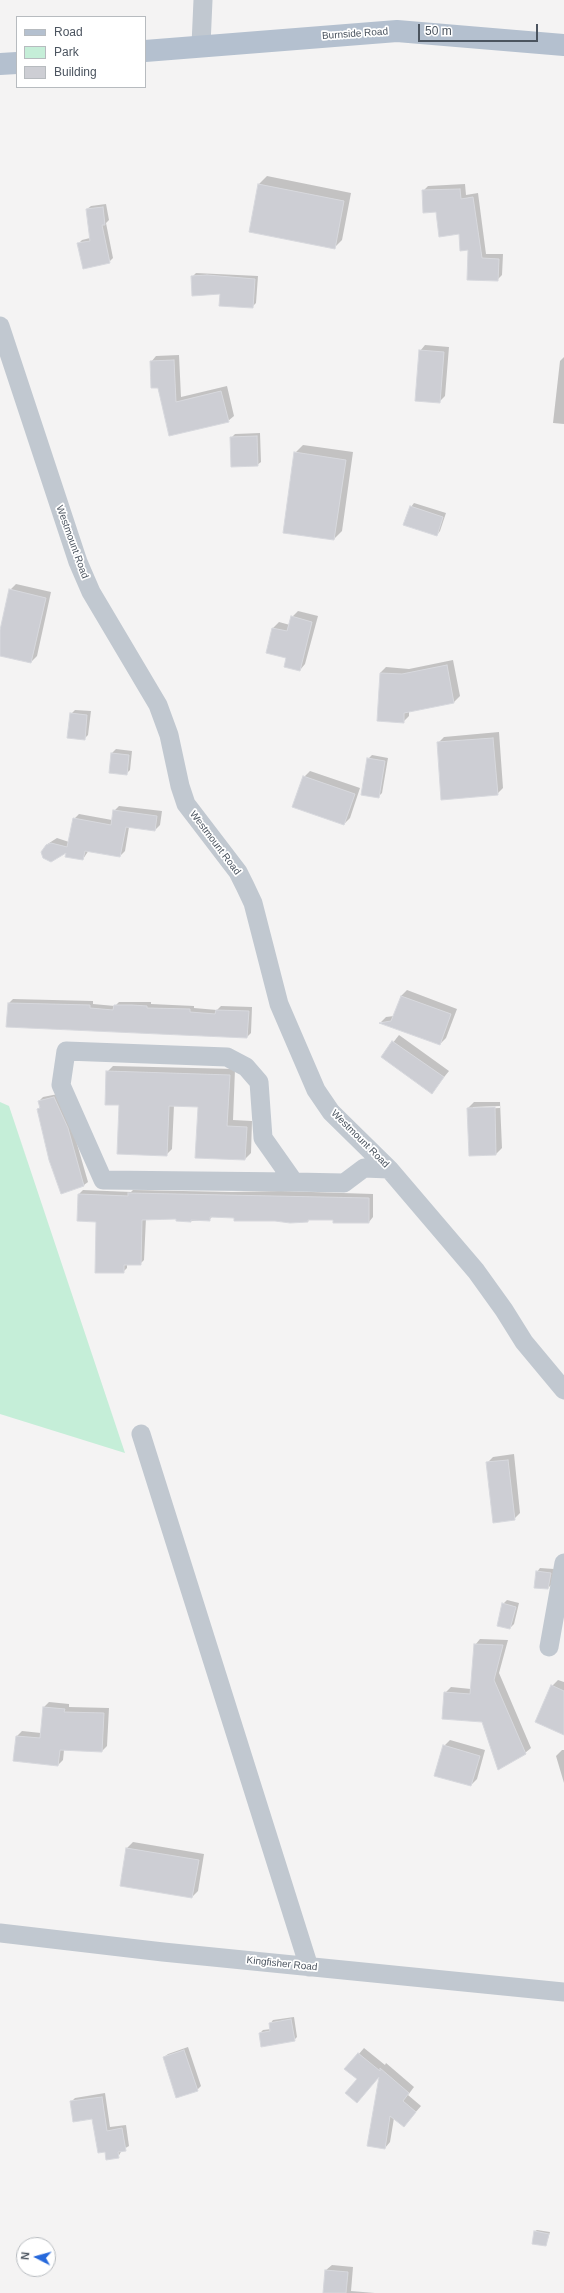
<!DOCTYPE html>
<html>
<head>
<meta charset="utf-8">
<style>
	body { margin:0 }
	#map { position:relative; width:564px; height:2293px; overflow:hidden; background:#f4f3f3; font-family:Helvetica,sans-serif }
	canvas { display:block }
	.legend { position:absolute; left:16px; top:16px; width:130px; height:72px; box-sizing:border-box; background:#fff; border:1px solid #b7bbbf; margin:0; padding:5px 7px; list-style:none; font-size:12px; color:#4b545f }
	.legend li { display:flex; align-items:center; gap:8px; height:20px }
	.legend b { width:20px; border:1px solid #b7bbbf }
	.north { position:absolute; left:16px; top:2237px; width:40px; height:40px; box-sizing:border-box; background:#fff; border:1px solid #b7bbbf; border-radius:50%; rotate:276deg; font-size:11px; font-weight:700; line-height:16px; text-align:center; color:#4b545f }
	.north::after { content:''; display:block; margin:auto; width:14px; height:18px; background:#2668db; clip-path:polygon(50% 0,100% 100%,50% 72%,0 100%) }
	.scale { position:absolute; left:418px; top:24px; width:120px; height:18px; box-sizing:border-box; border:2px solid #4b545f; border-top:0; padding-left:5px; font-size:12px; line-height:14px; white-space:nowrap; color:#4b545f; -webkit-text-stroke:3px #fff; paint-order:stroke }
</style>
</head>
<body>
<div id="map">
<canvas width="564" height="2293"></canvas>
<ul class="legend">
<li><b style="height:5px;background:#b4c0cf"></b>Road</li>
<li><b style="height:11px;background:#c5eed8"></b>Park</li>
<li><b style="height:11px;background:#cdced4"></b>Building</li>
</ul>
<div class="north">N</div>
<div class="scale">50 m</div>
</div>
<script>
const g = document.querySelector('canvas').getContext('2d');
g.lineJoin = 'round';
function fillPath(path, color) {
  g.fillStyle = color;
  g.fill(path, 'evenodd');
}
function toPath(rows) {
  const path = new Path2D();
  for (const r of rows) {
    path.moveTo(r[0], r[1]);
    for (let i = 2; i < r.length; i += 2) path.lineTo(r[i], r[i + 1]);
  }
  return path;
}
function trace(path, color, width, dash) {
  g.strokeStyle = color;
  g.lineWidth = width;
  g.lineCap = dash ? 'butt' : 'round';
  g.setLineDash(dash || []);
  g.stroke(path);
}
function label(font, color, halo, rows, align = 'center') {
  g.font = font + ' Helvetica,sans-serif';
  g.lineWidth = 3.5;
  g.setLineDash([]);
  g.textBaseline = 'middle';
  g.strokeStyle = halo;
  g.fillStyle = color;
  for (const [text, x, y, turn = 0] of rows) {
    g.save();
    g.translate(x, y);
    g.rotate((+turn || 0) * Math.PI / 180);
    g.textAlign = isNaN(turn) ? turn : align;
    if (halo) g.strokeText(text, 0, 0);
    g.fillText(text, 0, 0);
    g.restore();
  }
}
fillPath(toPath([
	[0,1102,9,1106,125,1453,0,1414]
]), '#c5eed8');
fillPath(toPath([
	[267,176,351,193,342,240,334,248,250,231,259,184],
	[465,184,466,195,478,193,486,254,503,254,502,275,497,280,469,249,460,233,437,211,423,191,428,186],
	[106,204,109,220,106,223,113,258,109,262,78,244,82,240,90,238,87,209,91,206],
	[196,273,258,276,256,303,252,307,221,293,192,277],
	[425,345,449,347,445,396,439,402,420,351],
	[179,355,181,397,227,386,234,416,228,421,170,435,151,362,156,356],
	[564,357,564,424,553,423,560,361],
	[260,433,261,462,257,465,231,438,235,434],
	[303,445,353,452,342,531,334,539,295,453],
	[414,503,446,513,440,531,437,535,411,507],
	[16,584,51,592,37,656,31,662,0,655,0,634,10,590],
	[298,611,318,616,305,664,300,670,287,658,267,652,273,628,279,622,290,625,292,617],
	[453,660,460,696,454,702,409,711,409,716,403,722,380,673,386,667,409,669],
	[75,710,91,711,88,735,84,739,71,714],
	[499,732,503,788,497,794,438,743,444,737],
	[116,749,132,751,130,770,126,774,110,772,112,753],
	[372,755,388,758,382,793,378,797,368,759],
	[310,771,360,788,350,818,344,824,304,777],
	[119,806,162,811,160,825,155,830,129,827,125,851,120,856,89,850,83,859,68,851,46,845,57,838,69,842,74,819,79,814,112,820,114,811],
	[407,990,457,1009,446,1038,440,1044,381,1022,386,1017,394,1016,401,996],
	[13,999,93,1001,93,1004,115,1006,119,1002,151,1002,151,1004,194,1006,194,1008,217,1010,221,1006,252,1007,251,1033,247,1037,7,1026,9,1003],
	[399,1035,449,1071,432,1092,382,1057],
	[113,1066,235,1069,233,1120,252,1121,251,1153,245,1159,199,1106,174,1105,172,1149,166,1155,120,1104,107,1072],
	[58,1094,71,1123,88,1182,84,1185,62,1193,38,1109,41,1106,39,1101,43,1097],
	[474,1102,500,1102,502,1148,496,1154,468,1108],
	[500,1106,500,1108,473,1109,473,1107],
	[83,1190,131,1192,133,1190,232,1192,281,1191,373,1194,373,1217,369,1222,334,1219,310,1219,308,1221,213,1216,209,1220,191,1221,177,1218,146,1218,144,1260,140,1264,127,1264,127,1268,123,1272,97,1221,79,1194],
	[514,1454,520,1513,514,1519,487,1463,493,1457],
	[540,1568,554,1569,552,1584,548,1588,537,1572],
	[507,1600,519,1603,514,1624,510,1628,503,1604],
	[480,1639,508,1640,499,1673,531,1748,525,1753,445,1693,451,1687,471,1689,475,1645],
	[558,1680,564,1682,564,1734,552,1686],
	[49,1702,69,1704,69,1707,109,1708,107,1746,102,1751,64,1750,63,1760,58,1765,17,1736,22,1731,41,1733,44,1707],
	[450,1740,485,1750,477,1779,471,1785,444,1746],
	[562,1750,564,1750,564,1783,556,1756],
	[133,1842,204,1854,198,1891,192,1897,127,1848],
	[294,2017,297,2037,294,2040,260,2033,263,2030,271,2029,270,2024,273,2020],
	[188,2047,201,2086,197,2090,164,2057,168,2054],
	[364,2048,385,2065,386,2063,414,2087,408,2095,421,2106,409,2120,394,2118,390,2142,385,2148,380,2075,357,2102,358,2079,346,2069],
	[105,2093,110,2127,126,2125,129,2146,122,2150,118,2157,106,2151,93,2118,71,2102,75,2098],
	[537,2230,550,2232,546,2245,535,2231],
	[332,2265,353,2267,351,2291,375,2293,324,2293,326,2270]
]), '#0003');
const building = toPath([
	[258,184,344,201,335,249,249,232,258,184],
	[460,189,461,199,473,197,482,258,499,259,498,281,467,280,468,250,460,251,459,234,439,237,436,212,423,213,422,190,460,189],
	[103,207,105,225,102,225,110,263,83,269,77,243,90,241,86,209,103,207],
	[207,275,255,279,253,308,219,306,220,294,192,296,191,276,207,275],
	[419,350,444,352,440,403,415,401,419,350],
	[174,360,176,402,221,391,229,422,169,436,158,388,151,388,150,361,174,360],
	[257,436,258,466,231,467,230,437,257,436],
	[294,452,346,460,334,540,283,533,294,452],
	[410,506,443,517,437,536,403,525,410,506],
	[9,589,46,598,31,663,0,656,0,630,9,589],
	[291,616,312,622,300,671,284,667,286,658,266,653,272,628,287,631,291,616],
	[447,665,454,703,404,713,404,723,377,721,380,673,402,674,447,665],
	[70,713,87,715,85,740,67,738,70,713],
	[493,738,498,795,441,800,437,742,493,738],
	[111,753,129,755,127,775,109,773,111,753],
	[367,758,385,761,379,798,361,795,367,758],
	[303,776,355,794,344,825,292,807,303,776],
	[113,810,157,816,155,831,126,827,120,857,85,851,83,860,65,857,66,853,51,862,43,858,41,852,46,845,51,843,67,847,73,818,111,825,113,810],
	[401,996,451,1014,440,1045,379,1023,391,1021,401,996],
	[8,1003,90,1005,90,1008,113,1010,114,1005,132,1005,147,1006,147,1008,190,1009,190,1012,215,1014,216,1010,249,1011,247,1038,6,1027,8,1003],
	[392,1041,444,1077,432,1094,381,1057,392,1041],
	[106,1071,230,1075,227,1126,247,1127,245,1160,195,1158,198,1107,169,1106,167,1156,117,1154,119,1105,105,1105,106,1071],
	[54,1097,68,1128,84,1186,61,1194,49,1160,37,1109,40,1108,38,1101,54,1097],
	[495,1107,496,1155,469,1156,467,1108,495,1107],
	[128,1193,369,1198,369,1223,333,1223,333,1220,308,1220,308,1222,290,1223,275,1221,234,1221,234,1218,210,1217,210,1221,191,1220,191,1222,176,1221,176,1219,142,1220,141,1265,124,1265,124,1273,95,1273,96,1222,77,1221,78,1194,128,1196,128,1193],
	[508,1460,515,1520,493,1523,486,1462,508,1460],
	[536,1571,551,1573,548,1589,534,1588,536,1571],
	[502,1603,516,1607,510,1629,497,1626,502,1603],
	[474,1644,503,1645,494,1680,526,1754,498,1770,482,1722,442,1719,444,1692,470,1694,474,1644],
	[551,1685,564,1691,564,1735,535,1722,551,1685],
	[43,1707,65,1709,64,1712,104,1713,102,1752,60,1750,58,1766,13,1761,16,1736,40,1738,43,1707],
	[443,1745,480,1756,471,1786,434,1776,443,1745],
	[126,1848,199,1860,192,1898,120,1886,126,1848],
	[291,2019,295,2041,261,2047,259,2033,270,2031,269,2023,291,2019],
	[184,2050,198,2091,176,2098,163,2057,184,2050],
	[358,2053,380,2071,380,2068,409,2093,403,2101,416,2112,404,2127,390,2116,385,2149,367,2146,379,2077,357,2103,345,2093,357,2079,344,2069,358,2053],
	[102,2097,107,2131,122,2128,126,2151,118,2152,119,2158,106,2160,105,2152,98,2153,92,2119,73,2122,70,2101,102,2097],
	[534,2231,549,2234,546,2246,532,2244,534,2231],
	[325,2270,348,2272,346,2293,323,2293,325,2270]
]);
fillPath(building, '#cdced4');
trace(building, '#d7d8dd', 1);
trace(toPath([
	[201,45,203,0],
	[0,326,78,562,91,592,158,705,169,735,180,786,186,804,238,872,245,886,253,903,279,1004,316,1090,331,1112,389,1169,476,1271,504,1310,524,1342,564,1390],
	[294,1182,263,1138,259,1082,246,1067,227,1057,66,1051,61,1085,103,1180,294,1182,344,1183,364,1168,389,1169],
	[141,1434,309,1967],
	[549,1647,564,1563],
	[0,1933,163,1952,564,1992]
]), '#c1c8d0', 19);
trace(toPath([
	[145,51,397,31,564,45],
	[0,64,17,63]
]), '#b4c0cf', 22);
label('10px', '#4b545f', '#fff', [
	["Burnside Road",355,34,-4],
	["Westmount Road",72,542,70],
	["Westmount Road",215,843,53],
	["Westmount Road",360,1139,45],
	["Kingfisher Road",282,1964,6]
]);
</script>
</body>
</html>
